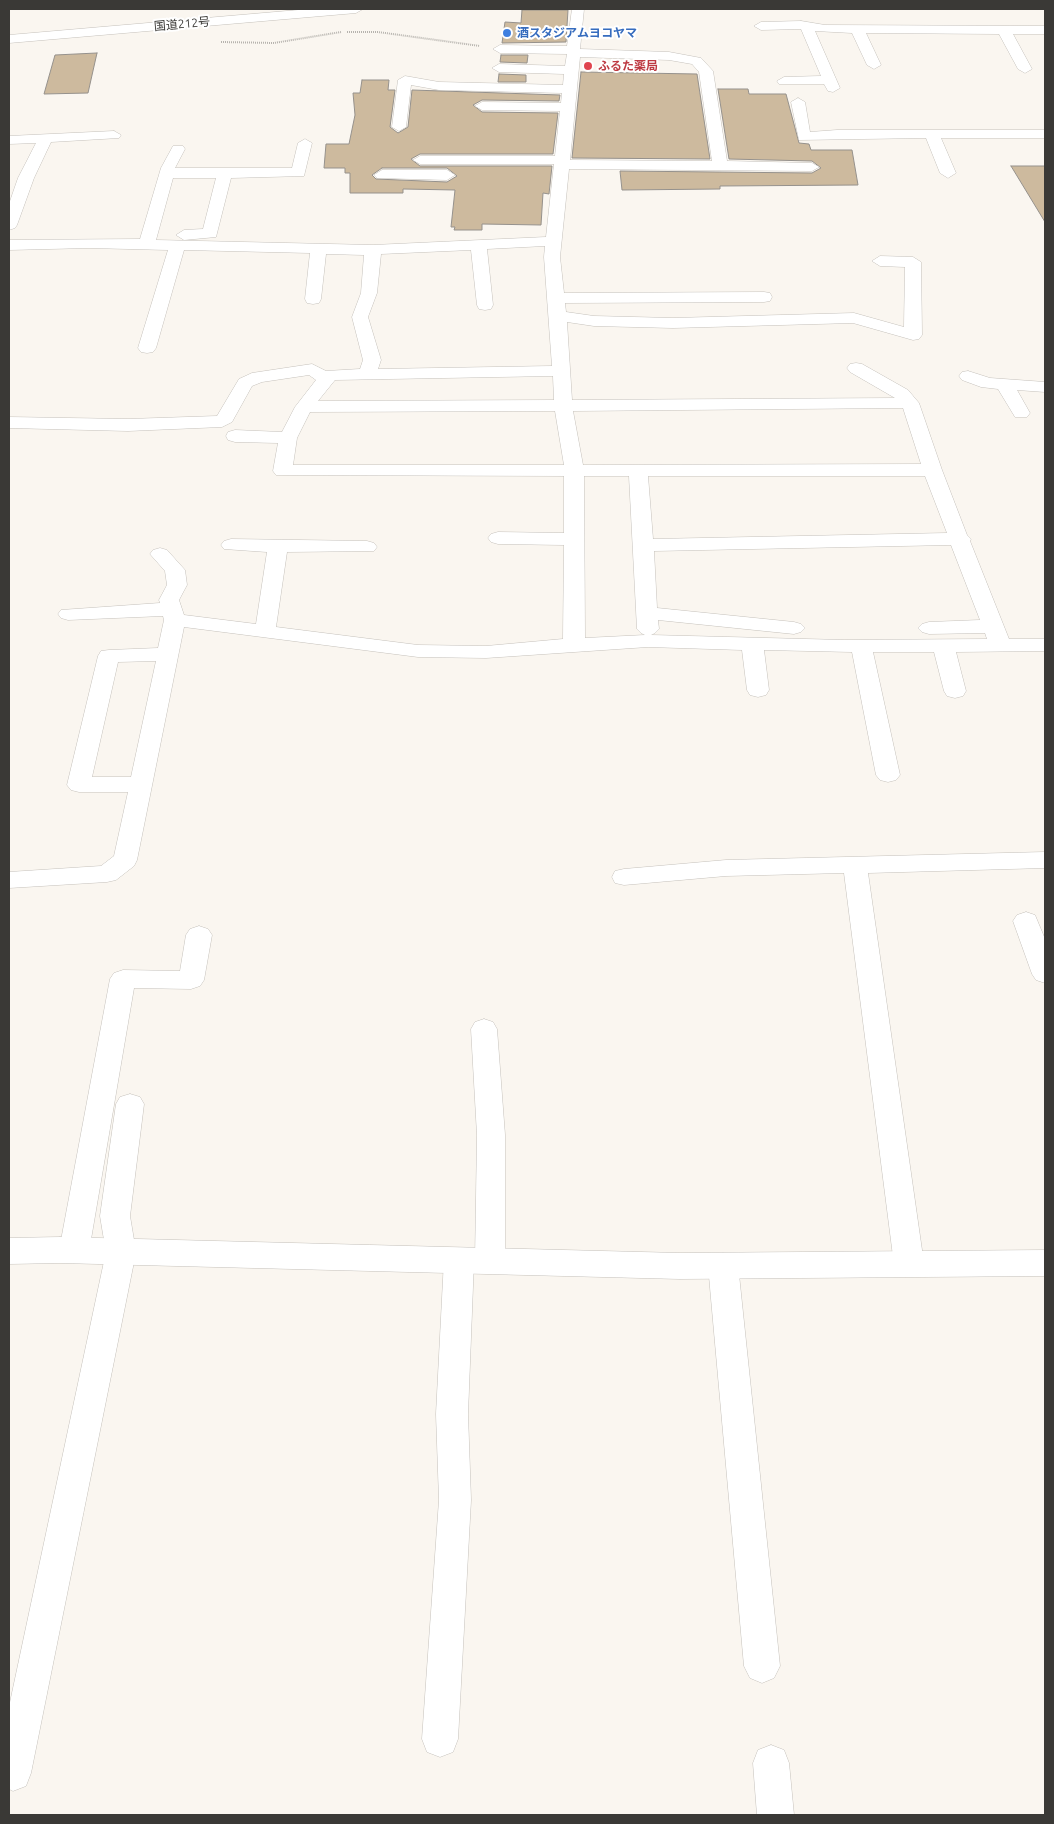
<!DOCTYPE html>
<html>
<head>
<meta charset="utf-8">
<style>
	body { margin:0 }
	#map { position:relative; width:1054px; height:1824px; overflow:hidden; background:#faf6f0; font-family:Ubuntu,sans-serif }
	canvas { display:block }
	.frame { position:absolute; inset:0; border:10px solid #3a3936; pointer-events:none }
</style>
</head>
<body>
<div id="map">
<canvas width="1054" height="1824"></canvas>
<div class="frame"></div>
</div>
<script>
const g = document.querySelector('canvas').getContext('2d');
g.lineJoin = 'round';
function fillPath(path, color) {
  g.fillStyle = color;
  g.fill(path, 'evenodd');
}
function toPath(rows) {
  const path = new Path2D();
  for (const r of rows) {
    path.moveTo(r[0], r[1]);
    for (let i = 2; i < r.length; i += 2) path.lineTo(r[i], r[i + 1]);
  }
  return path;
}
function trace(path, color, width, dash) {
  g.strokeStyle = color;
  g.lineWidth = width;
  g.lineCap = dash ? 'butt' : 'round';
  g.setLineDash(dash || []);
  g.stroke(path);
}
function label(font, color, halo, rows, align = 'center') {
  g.font = font + ' Ubuntu,"Noto Sans JP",sans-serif';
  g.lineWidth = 4;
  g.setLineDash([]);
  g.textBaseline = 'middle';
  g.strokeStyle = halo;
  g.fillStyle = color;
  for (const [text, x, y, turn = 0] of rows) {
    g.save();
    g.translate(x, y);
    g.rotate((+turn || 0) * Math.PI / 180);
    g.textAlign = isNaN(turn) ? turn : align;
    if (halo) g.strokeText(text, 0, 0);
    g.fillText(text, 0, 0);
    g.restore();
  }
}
const building = toPath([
	[522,10,568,10,566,42,502,43,505,22,521,23,522,10],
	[97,53,88,93,44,94,55,55,97,53],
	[501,55,528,55,527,63,500,62,501,55],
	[581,72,697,74,710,159,572,158,581,72],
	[499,74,526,75,526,82,498,82,499,74],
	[362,80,389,80,388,90,395,90,390,127,398,133,408,127,412,90,560,95,559,101,482,100,473,105,482,112,558,113,553,154,420,154,411,159,420,166,552,166,549,194,543,193,541,225,482,224,482,230,454,230,455,227,451,227,455,190,403,189,403,193,350,193,350,173,345,173,345,168,324,168,326,144,349,144,355,115,353,93,360,93,362,80],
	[382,168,447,168,457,176,447,182,376,179,372,175,382,168],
	[718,89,748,89,749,94,786,94,799,143,809,144,811,150,852,150,858,185,720,186,720,189,622,190,620,171,812,173,821,168,812,161,729,159,718,89],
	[1011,166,1045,166,1045,222,1011,166]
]);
fillPath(building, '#cdba9e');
trace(building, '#95918c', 1);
const minor = toPath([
	[572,9,584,9,580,49,669,52,701,58,713,71,727,161,812,163,819,167,812,171,569,169,560,257,564,293,764,292,770,293,772,297,770,301,764,302,565,303,566,312,594,316,673,318,854,313,904,327,905,267,880,266,872,261,880,256,913,257,921,262,922,335,919,339,913,340,853,323,673,328,594,326,567,322,572,400,895,398,850,372,847,368,850,364,856,363,862,364,908,390,919,403,942,470,967,535,971,539,970,541,1009,639,1045,639,1045,651,956,652,966,691,963,696,955,698,947,696,944,691,934,652,873,652,900,775,896,780,888,782,880,780,876,775,852,652,764,650,769,690,766,695,758,697,750,695,747,690,742,650,648,647,486,658,418,657,184,627,137,860,134,866,116,880,107,882,9,888,9,872,101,866,114,856,128,792,79,792,71,790,67,785,98,656,101,651,109,650,158,648,164,620,163,616,68,620,61,618,58,614,61,610,160,603,159,600,167,585,165,571,150,554,153,550,160,548,167,550,185,570,187,585,179,600,184,615,256,624,267,552,224,549,221,545,224,541,231,539,367,541,374,543,377,547,374,551,287,552,276,627,418,645,486,646,563,639,564,545,498,544,491,542,488,538,491,534,498,532,564,533,564,476,276,475,273,471,278,443,235,442,228,440,226,436,228,432,235,430,282,432,295,407,316,380,309,375,262,382,252,386,232,422,222,427,128,431,9,428,9,417,128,419,217,416,239,379,252,373,312,364,326,371,360,369,363,360,352,317,361,293,364,255,326,254,321,299,319,303,313,304,307,303,305,299,310,253,184,250,156,348,153,352,147,353,141,352,138,348,168,250,89,248,9,250,9,240,140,239,161,168,173,146,183,146,185,149,175,168,292,168,298,143,305,139,312,143,304,176,231,178,216,237,184,240,176,235,184,230,203,229,216,178,173,178,156,240,373,245,546,237,554,164,420,164,413,160,420,156,555,156,560,111,482,110,475,106,482,102,561,103,562,93,439,90,411,85,406,127,399,131,392,127,398,80,405,76,439,82,563,85,564,74,499,72,492,68,499,64,565,66,567,54,500,53,493,49,500,45,567,46,572,9],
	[580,57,669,60,692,64,699,72,712,161,570,160,580,57],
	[545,246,544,257,552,366,378,369,381,360,368,317,377,293,381,254,471,250,477,305,479,309,485,310,491,309,493,305,487,249,545,246],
	[553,376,554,400,318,401,335,380,553,376],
	[903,408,921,464,583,465,573,411,903,408],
	[555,411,564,465,293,465,297,438,310,412,555,411],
	[584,476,629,476,637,629,641,633,645,635,585,638,584,476],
	[648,476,925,476,947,533,653,539,648,476],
	[951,545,980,620,929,622,922,624,918,628,922,632,929,634,985,633,987,639,844,640,651,635,655,633,659,629,658,620,794,634,801,632,805,628,801,624,794,622,657,608,654,551,951,545],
	[156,661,131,777,92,777,118,662,156,661],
	[801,21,825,25,1045,26,1045,34,1013,34,1032,69,1025,73,1018,69,999,34,866,33,881,65,874,69,867,65,852,33,815,31,840,88,833,92,828,91,824,84,779,84,777,81,784,77,821,76,801,29,761,30,754,26,761,22,801,21],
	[798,98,805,102,810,132,837,130,1045,130,1045,138,941,138,956,173,948,178,940,173,926,138,799,140,791,102,798,98],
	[114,131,121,135,119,138,51,142,34,178,17,225,15,228,9,230,9,204,18,178,36,143,9,144,9,136,114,131],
	[382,170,447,170,455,175,447,180,377,178,374,175,382,170],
	[968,371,990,378,1045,382,1045,392,1017,390,1030,413,1027,417,1015,417,998,389,981,387,962,380,959,376,962,372,968,371],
	[1045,852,1045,868,868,873,924,1264,920,1273,909,1276,898,1273,894,1264,844,873,726,876,624,885,615,883,612,877,615,871,624,869,726,860,1045,852],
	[1026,912,1035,915,1045,939,1045,983,1036,980,1032,974,1013,921,1017,915,1026,912],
	[199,926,208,929,212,935,204,980,200,986,191,989,134,988,89,1251,84,1259,74,1263,64,1259,59,1251,110,979,114,973,123,970,180,971,186,935,190,929,199,926],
	[484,1019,493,1022,497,1029,505,1135,505,1261,500,1270,490,1273,480,1270,475,1261,477,1135,471,1029,475,1022,484,1019],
	[130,1094,140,1097,144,1104,130,1216,136,1252,31,1773,26,1786,13,1791,9,1789,9,1707,106,1252,100,1216,116,1104,120,1097,130,1094],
	[459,1248,469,1252,474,1260,468,1414,471,1500,458,1739,453,1752,440,1757,427,1752,422,1739,439,1500,436,1414,444,1260,449,1252,459,1248],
	[723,1253,734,1256,738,1265,780,1666,774,1678,762,1683,750,1678,744,1666,708,1265,712,1256,723,1253],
	[771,1745,784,1750,789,1763,794,1815,757,1815,753,1763,758,1750,771,1745]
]);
const tertiary = toPath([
	[60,1237,680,1253,1045,1250,1045,1276,680,1279,60,1263,9,1264,9,1238,60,1237]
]);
const trunk = toPath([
	[310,9,363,9,356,13,9,43,9,35,310,9]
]);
trace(minor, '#c5c1bb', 1);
trace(tertiary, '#c5c1bb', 1);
trace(trunk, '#c5c1bb', 1);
trace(toPath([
	[347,32,378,32,480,46],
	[221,42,274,43,341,32]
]), '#b6b3ae', 2, [1, 1]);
fillPath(minor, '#fff');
fillPath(tertiary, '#fff');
fillPath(trunk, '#fff');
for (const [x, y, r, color] of [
	[507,33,5,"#3f7fe0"],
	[588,66,5,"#e0444e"]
]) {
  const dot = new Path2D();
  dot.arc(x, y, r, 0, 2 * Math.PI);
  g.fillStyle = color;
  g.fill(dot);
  trace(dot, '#fff', 2);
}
label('12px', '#3a3936', '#fff', [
	["国道212号",182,24,-5]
]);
label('bold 12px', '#366cbe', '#fff', [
	["酒スタジアムヨコヤマ",517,33]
], 'left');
label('bold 12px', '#be3a42', '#fff', [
	["ふるた薬局",598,66]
], 'left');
</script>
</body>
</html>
